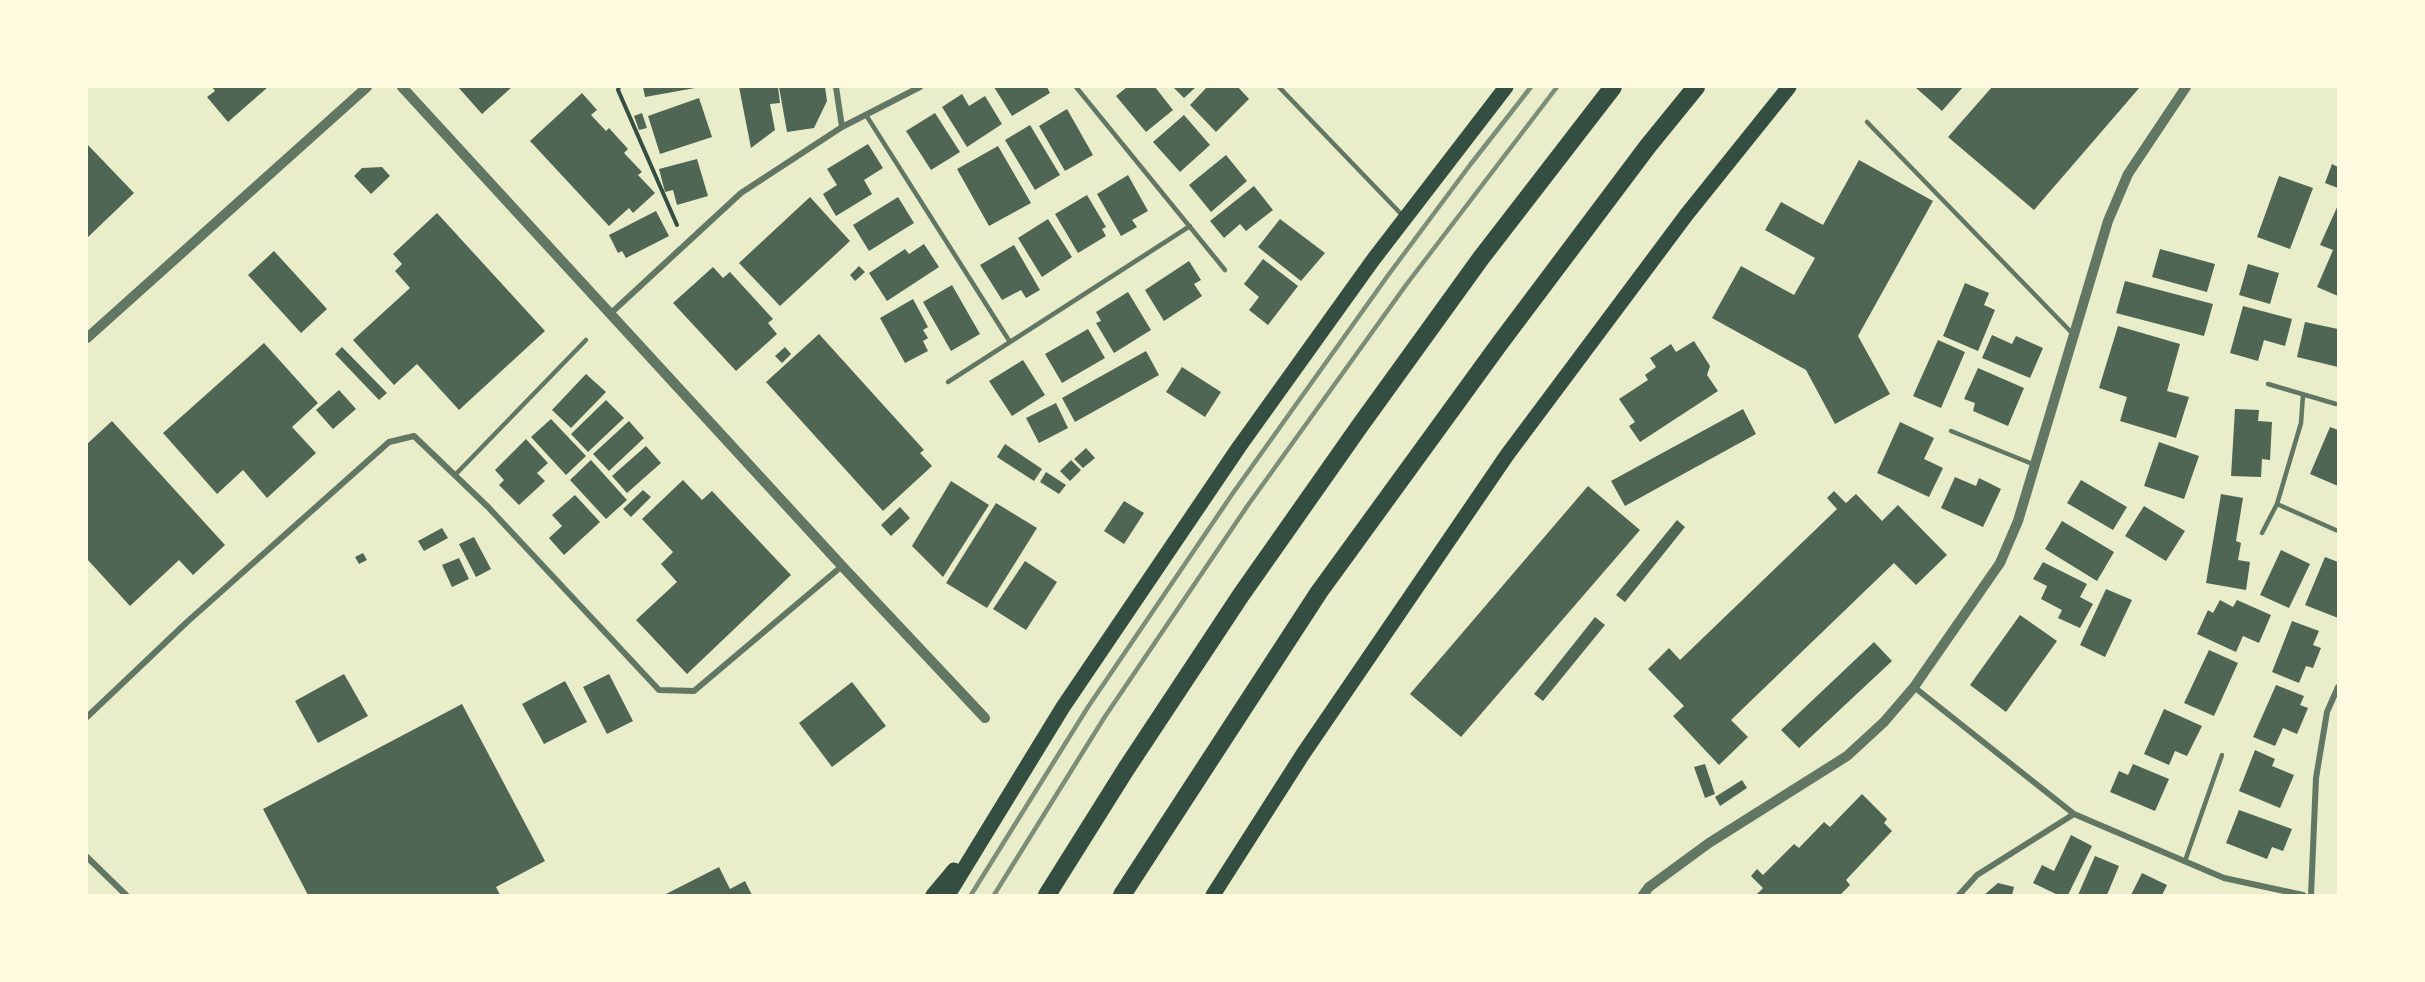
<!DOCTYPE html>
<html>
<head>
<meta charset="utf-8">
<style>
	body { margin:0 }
	#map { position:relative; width:2425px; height:982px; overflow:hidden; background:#e9edc9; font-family:Rubik,sans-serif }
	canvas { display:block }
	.frame { position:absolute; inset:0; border:88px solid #fefae0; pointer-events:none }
</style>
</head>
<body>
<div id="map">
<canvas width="2425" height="982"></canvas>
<div class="frame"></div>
</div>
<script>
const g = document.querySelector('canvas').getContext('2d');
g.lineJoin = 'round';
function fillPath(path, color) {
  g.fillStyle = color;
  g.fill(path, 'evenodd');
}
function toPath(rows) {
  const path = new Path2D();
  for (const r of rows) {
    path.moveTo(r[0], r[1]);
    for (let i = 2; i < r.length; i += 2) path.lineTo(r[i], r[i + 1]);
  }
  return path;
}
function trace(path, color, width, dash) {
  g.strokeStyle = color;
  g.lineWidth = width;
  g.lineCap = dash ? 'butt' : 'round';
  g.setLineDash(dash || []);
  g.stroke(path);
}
fillPath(toPath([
	[212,87,268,87,228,122,207,97,215,91],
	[458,87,512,87,482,114],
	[643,87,695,87,695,88,645,97],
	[739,87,778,87,780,103,770,104,775,130,751,148],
	[779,87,825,87,827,101,814,128,787,132],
	[994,87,1047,87,1050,93,1012,116],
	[1127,87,1155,87,1173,110,1146,132,1116,96],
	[1173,87,1196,87,1184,98],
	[1207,87,1238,87,1249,99,1216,132,1190,105],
	[1915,87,1963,87,1942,111],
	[1992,87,2140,87,2034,210,1948,137],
	[582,93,597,110,591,115,606,131,609,128,628,149,624,153,642,172,638,175,655,193,633,213,629,208,609,226,530,141],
	[962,94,969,106,985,96,1002,124,967,147,942,107],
	[699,98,712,137,660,154,648,116],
	[1067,109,1093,155,1065,171,1039,126],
	[642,113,647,128,639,130,634,116],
	[935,113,960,152,931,170,906,131],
	[1184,115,1210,145,1180,172,1153,142],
	[1030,125,1060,175,1035,190,1005,140],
	[87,144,134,193,87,238],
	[868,144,883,168,864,180,872,194,836,216,823,194,837,185,827,169],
	[998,146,1031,203,989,226,957,169],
	[1226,155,1247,181,1211,212,1189,185],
	[697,159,708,196,677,205,673,190,665,192,659,169],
	[1859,160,1933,201,1858,336,1890,394,1835,424,1806,370,1712,318,1741,266,1794,295,1815,258,1765,230,1781,202,1823,225],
	[2332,164,2338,167,2338,188,2325,183],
	[382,167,390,176,371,194,354,176,362,168],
	[1128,175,1148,211,1132,220,1137,227,1121,236,1097,194],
	[2279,176,2313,188,2290,249,2257,237],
	[1254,186,1273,210,1246,231,1240,224,1224,238,1210,221],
	[1087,195,1106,227,1102,229,1106,236,1078,253,1055,214],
	[810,197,850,241,780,306,739,263],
	[898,197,914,223,869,251,853,225],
	[2338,205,2338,296,2317,287,2333,250,2320,245],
	[656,211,669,236,626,258,622,251,618,253,609,235],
	[437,213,545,331,459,410,417,364,394,385,353,340,410,288,395,271,402,264,393,254],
	[1048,219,1072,257,1042,277,1018,238],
	[1280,219,1325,253,1301,281,1258,247],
	[924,244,939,267,887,301,869,273,905,249,909,254],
	[1014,245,1040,290,1026,298,1021,290,1002,300,980,265],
	[2160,249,2215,264,2207,292,2152,277],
	[274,251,327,309,301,333,248,275],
	[1263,259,1298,286,1268,325,1249,310,1259,297,1244,284],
	[1189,261,1201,280,1194,284,1202,296,1164,321,1145,290],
	[2248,264,2279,273,2270,304,2239,295],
	[859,266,865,272,855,281,850,275],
	[713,267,723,278,730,272,773,319,768,323,777,334,736,371,673,303],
	[2125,281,2213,304,2204,336,2116,313],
	[1965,283,1989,293,1984,305,1995,310,1978,351,1943,336],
	[952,285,980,334,951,351,923,302],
	[1128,292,1151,330,1114,353,1096,323,1101,321,1096,312],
	[913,299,928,327,923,330,928,338,923,341,928,351,905,363,880,318],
	[2243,306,2292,319,2285,346,2264,340,2258,361,2230,353],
	[2305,322,2338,329,2338,367,2297,357],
	[2118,326,2180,344,2167,391,2189,397,2176,438,2120,421,2127,397,2099,388],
	[1088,329,1105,358,1062,383,1045,354],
	[819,334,924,450,920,453,932,466,883,511,766,382],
	[1992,335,2012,344,2016,336,2043,348,2030,378,1982,358],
	[1938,340,1965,352,1941,408,1913,396],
	[1694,341,1710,366,1707,375,1718,391,1640,442,1629,426,1635,422,1619,399,1648,380,1645,375,1656,367,1650,358,1671,344,1676,352],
	[264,343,318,403,292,427,316,453,267,498,243,470,217,494,163,433],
	[342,347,387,393,379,400,335,354],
	[785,347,791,354,782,363,775,356],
	[1146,351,1159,375,1075,422,1062,398],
	[1023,360,1045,395,1012,416,989,381],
	[1182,367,1221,392,1205,417,1166,392],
	[1978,368,2024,388,2008,426,1973,411,1975,403,1964,399],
	[586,374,606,392,571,428,552,410],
	[339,390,356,409,333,429,316,410],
	[606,400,624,418,588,452,571,434],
	[1056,403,1068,428,1039,443,1026,418],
	[1743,409,1756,434,1625,506,1611,481],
	[2235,409,2259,410,2258,421,2272,422,2270,460,2262,459,2261,477,2231,476],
	[551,419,586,456,566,475,531,437],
	[112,421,225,545,193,575,179,560,130,606,87,559,87,444],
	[629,421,644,438,609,471,593,454],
	[1900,422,1934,438,1924,459,1943,468,1929,497,1877,473],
	[2330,427,2338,430,2338,486,2310,474],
	[526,439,548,463,537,473,545,481,519,505,499,485,504,480,495,470],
	[2159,442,2199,456,2184,499,2144,486],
	[1005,444,1042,469,1034,481,997,457],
	[646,446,661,463,627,493,612,476],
	[1086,448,1095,458,1083,468,1074,459],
	[591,460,627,500,606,519,570,480],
	[1071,460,1081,470,1070,481,1060,471],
	[1046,472,1066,485,1059,494,1040,482],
	[1955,477,1976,486,1979,478,2001,489,1983,527,1941,508],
	[683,480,702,500,712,491,791,575,687,674,636,620,677,582,661,564,673,552,642,519],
	[2081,480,2127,507,2113,530,2067,503],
	[951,481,989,505,943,577,912,546],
	[1588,486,1640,530,1461,737,1410,694],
	[643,490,651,497,631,517,623,509],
	[1834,491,1846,503,1856,494,1882,521,1898,505,1947,555,1916,585,1894,563,1731,720,1748,737,1719,765,1673,716,1684,706,1648,669,1669,648,1680,660,1837,509,1827,498],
	[2221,494,2243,498,2236,541,2241,543,2238,560,2250,562,2246,590,2206,583],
	[575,495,600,522,564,555,549,538,562,526,552,515],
	[1124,501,1144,513,1124,544,1104,531],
	[996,503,1037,528,987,608,946,583],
	[2144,506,2185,531,2166,561,2125,536],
	[900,507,910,518,891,536,881,525],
	[1677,520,1685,527,1625,602,1616,595],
	[2062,521,2114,552,2097,581,2045,549],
	[442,528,448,538,424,551,418,541],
	[474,537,491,569,476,577,459,544],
	[2281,550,2310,564,2289,608,2260,595],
	[363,553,367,560,359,564,355,557],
	[2325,557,2338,562,2338,618,2305,605],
	[459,558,469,579,452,587,442,565],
	[1025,561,1057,582,1026,630,993,609],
	[2043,562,2087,584,2080,597,2093,604,2080,628,2058,618,2062,610,2041,599,2047,586,2033,579],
	[2106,589,2132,600,2105,657,2080,645],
	[2220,600,2233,607,2237,600,2271,615,2259,643,2243,636,2236,652,2197,634,2208,610,2213,613],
	[2020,615,2057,641,2006,712,1970,685],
	[1595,617,1605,625,1543,701,1534,694],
	[2292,621,2319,631,2313,645,2321,648,2313,668,2306,666,2299,683,2272,672],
	[1874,642,1892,661,1799,748,1781,730],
	[2209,650,2238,663,2214,716,2184,703],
	[344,674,368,716,318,743,295,701],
	[609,674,633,721,607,734,583,687],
	[565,681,587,722,544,744,522,704],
	[852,682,886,726,832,767,799,723],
	[2276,685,2304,696,2300,705,2308,708,2297,734,2283,728,2275,746,2253,737],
	[462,704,545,861,496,887,500,895,308,895,263,809],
	[2164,709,2202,726,2187,756,2175,751,2169,765,2144,754],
	[2255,750,2275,759,2272,766,2294,775,2280,808,2239,791],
	[1705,764,1715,794,1705,798,1694,767],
	[2133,764,2169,779,2155,811,2110,792,2119,771,2128,775],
	[1742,780,1747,788,1720,806,1715,797],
	[1862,794,1887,819,1884,823,1892,831,1846,880,1850,885,1840,895,1756,895,1763,888,1751,876,1757,869,1763,875,1794,844,1799,848,1824,822,1830,827],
	[2239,810,2292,829,2283,851,2272,847,2267,859,2226,843],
	[2071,835,2092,846,2068,895,2058,895,2033,883,2042,865,2054,871],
	[2095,856,2119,866,2107,895,2078,895],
	[719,867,730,889,745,881,752,895,664,895],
	[2142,873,2167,885,2162,895,2131,895],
	[1998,883,2014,887,2012,895,1984,895]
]), '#4f6655');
trace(toPath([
	[619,87,618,90,677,225]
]), '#344e41', 4);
trace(toPath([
	[1076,87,1225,270],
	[1279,87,1404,217],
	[866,115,1010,342],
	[1867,122,2072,333],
	[948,382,1190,226],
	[2268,384,2336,404],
	[1951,431,2035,465],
	[455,475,586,340],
	[2277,504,2338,531],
	[2262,533,2277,504,2301,423,2303,395],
	[2185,861,2222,755]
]), '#617663', 4.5);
trace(toPath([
	[836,87,842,127],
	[610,314,741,193,842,127,920,87],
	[1914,687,2074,814,2224,878,2303,895],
	[87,717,187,622,389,442,414,436,488,507,659,690,694,691,842,566],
	[87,857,126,895],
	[1959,895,1977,875,2074,814],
	[2311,895,2316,778,2327,712,2338,687]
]), '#617663', 6);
trace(toPath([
	[402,87,842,566,985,718],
	[87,338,367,87],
	[1643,895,1649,887,1709,843,1847,756,1884,722,1914,687,2000,563,2018,521,2108,221,2128,174,2186,87]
]), '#617663', 10);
trace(toPath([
	[933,895,954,870],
	[948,895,1063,707,1239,447,1373,260,1506,87],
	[1213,895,1303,754,1507,455,1687,214,1789,87]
]), '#344e41', 15);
trace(toPath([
	[1047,895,1126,769,1241,595,1359,427,1481,258,1613,87],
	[1122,895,1319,592,1500,343,1648,146,1696,87]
]), '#344e41', 18);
trace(toPath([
	[971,895,1088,707,1233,493,1389,274,1470,165,1531,87],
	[994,895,1104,718,1248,505,1406,285,1557,87]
]), '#7c8e77', 4.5);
</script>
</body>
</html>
